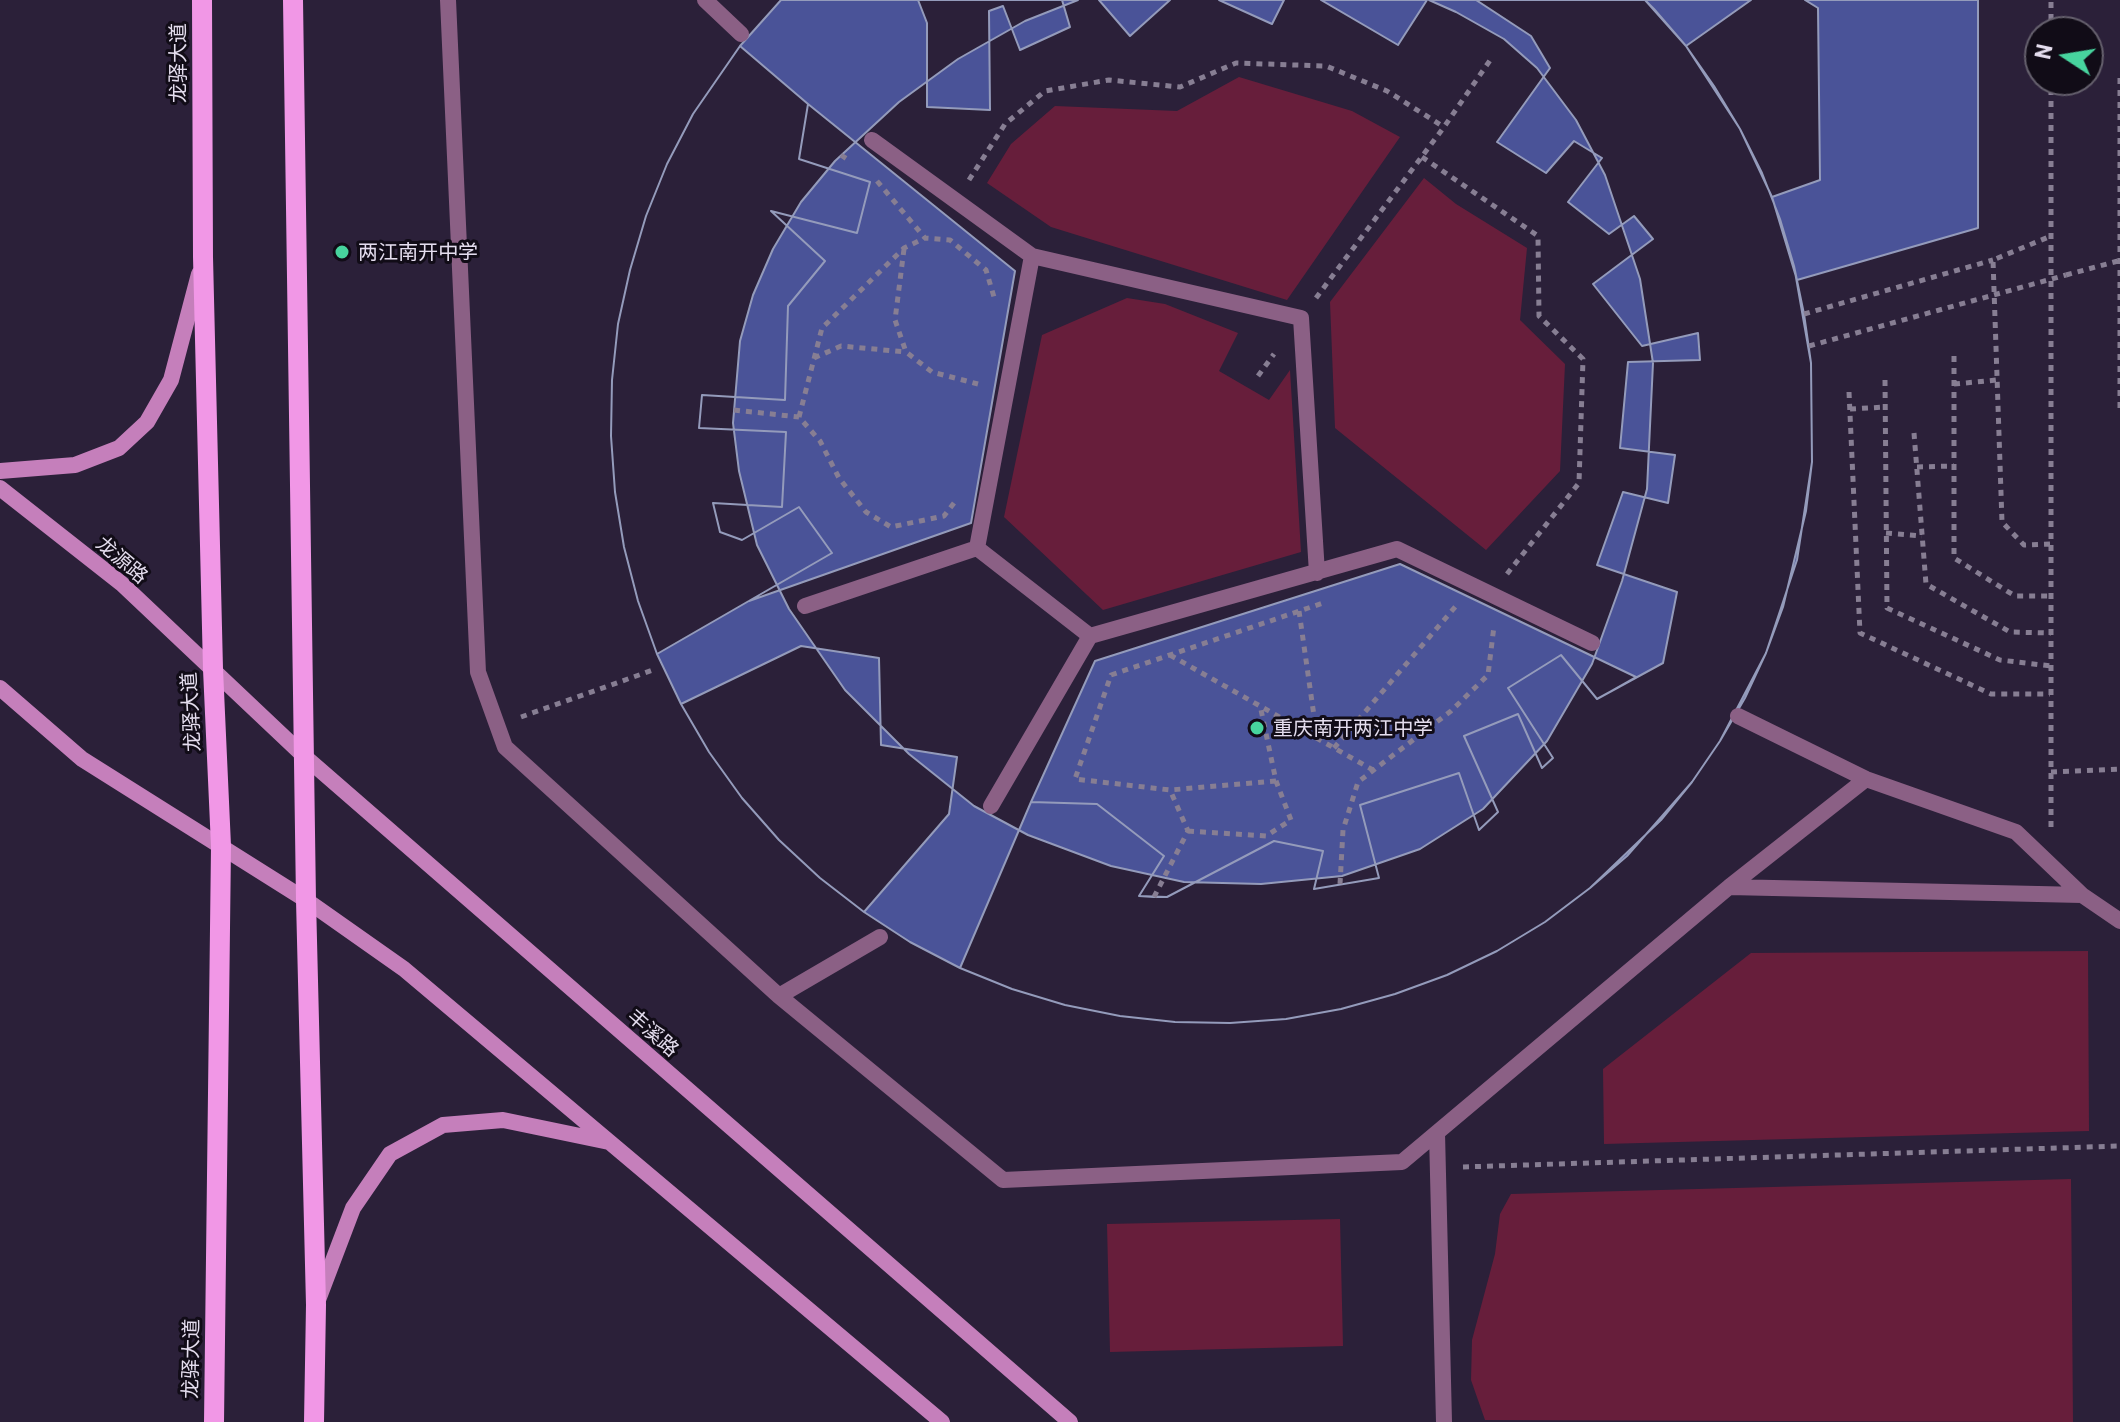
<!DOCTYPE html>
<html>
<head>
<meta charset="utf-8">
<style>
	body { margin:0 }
	#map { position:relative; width:2120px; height:1422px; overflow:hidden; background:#2b2039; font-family:Barlow,sans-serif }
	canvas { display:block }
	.north { position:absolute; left:2024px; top:16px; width:80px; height:80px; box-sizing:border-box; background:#110c17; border:2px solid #65606d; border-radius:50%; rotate:282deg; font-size:22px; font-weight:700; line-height:32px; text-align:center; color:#e4ddee }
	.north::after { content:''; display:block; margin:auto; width:28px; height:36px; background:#47d49e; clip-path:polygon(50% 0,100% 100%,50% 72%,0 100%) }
</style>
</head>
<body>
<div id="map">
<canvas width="2120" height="1422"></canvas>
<div class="north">N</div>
</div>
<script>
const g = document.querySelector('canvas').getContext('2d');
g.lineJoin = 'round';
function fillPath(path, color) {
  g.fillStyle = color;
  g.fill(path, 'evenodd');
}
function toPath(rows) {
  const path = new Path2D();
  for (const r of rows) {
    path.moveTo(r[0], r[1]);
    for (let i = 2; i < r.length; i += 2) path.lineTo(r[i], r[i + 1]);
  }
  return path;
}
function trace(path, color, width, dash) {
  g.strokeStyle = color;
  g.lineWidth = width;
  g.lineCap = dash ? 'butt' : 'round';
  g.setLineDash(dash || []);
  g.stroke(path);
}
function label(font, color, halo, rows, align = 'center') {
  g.font = font + ' Barlow,"Noto Sans SC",sans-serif';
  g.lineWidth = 6;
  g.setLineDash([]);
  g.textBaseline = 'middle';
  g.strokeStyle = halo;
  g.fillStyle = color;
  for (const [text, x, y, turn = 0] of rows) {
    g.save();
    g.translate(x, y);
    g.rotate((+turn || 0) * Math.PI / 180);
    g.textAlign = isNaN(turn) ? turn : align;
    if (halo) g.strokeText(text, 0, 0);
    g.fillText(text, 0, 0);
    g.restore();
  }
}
fillPath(toPath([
	[1239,77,1352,111,1400,137,1287,300,1051,227,987,183,1011,144,1055,106,1177,111],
	[1424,178,1456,204,1527,248,1520,320,1565,364,1560,471,1486,550,1335,428,1330,302],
	[1127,298,1165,304,1238,333,1219,371,1269,400,1290,370,1301,552,1103,610,1004,517,1042,335],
	[2088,951,2089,1131,1604,1144,1603,1069,1751,953],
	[2071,1179,2073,1422,1485,1420,1471,1380,1472,1340,1495,1254,1500,1214,1511,1194],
	[1340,1219,1343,1346,1110,1352,1107,1224]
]), '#671e3b');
const building = toPath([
	[781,0,1078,0,1025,21,958,59,899,102,835,161,801,202,773,249,753,295,740,341,733,423,739,471,757,545,789,609,845,690,909,754,974,806,1028,835,1111,866,1184,882,1261,884,1342,876,1420,849,1483,809,1547,741,1592,664,1622,581,1647,489,1653,363,1640,279,1605,175,1576,120,1537,68,1504,39,1456,12,1429,0,1645,0,1654,9,1686,46,1740,129,1762,173,1780,219,1794,266,1811,363,1812,462,1797,560,1766,653,1720,741,1692,782,1627,856,1590,888,1545,922,1497,951,1447,975,1395,994,1341,1009,1286,1019,1230,1023,1175,1022,1120,1016,1065,1005,1012,989,960,968,910,942,864,912,820,878,779,840,742,798,709,752,681,704,657,654,638,601,624,547,615,492,611,436,612,380,618,324,630,270,646,216,667,164,693,114,740,46,781,0],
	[918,0,1062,0,1070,27,1020,50,1003,6,989,11,990,110,927,107,927,23,918,0],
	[1099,0,1170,0,1130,36,1099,0],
	[1219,0,1284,0,1272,24,1219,0],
	[1321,0,1427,0,1398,45,1321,0],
	[1476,0,1645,0,1686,46,1714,86,1740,129,1772,197,1794,266,1804,314,1811,363,1812,462,1806,511,1783,607,1766,653,1745,698,1720,741,1692,782,1661,820,1590,888,1545,922,1497,951,1447,975,1395,994,1341,1009,1286,1019,1230,1023,1175,1022,1120,1016,1065,1005,1012,989,960,968,1031,802,1097,804,1164,856,1139,896,1167,897,1274,841,1323,851,1314,889,1379,878,1360,805,1459,773,1479,830,1498,812,1464,736,1518,714,1542,768,1553,758,1508,688,1561,655,1597,699,1663,663,1677,592,1597,565,1623,492,1668,503,1675,455,1620,448,1628,362,1700,360,1698,333,1642,346,1593,284,1653,239,1634,216,1609,234,1568,202,1602,158,1574,141,1546,173,1497,142,1550,68,1531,36,1476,0],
	[1645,0,1751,0,1686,46,1645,0],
	[1805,0,1978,0,1978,228,1797,280,1772,197,1820,180,1818,8,1805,0],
	[740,46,808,104,799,159,870,182,857,233,771,211,825,261,788,306,785,400,702,395,699,428,786,432,782,507,713,503,720,532,742,540,799,507,832,553,657,654,638,601,624,547,615,492,611,436,612,380,618,324,630,270,646,216,667,164,693,114,740,46],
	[808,104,1015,271,971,523,749,601,832,553,799,507,742,540,720,532,713,503,782,507,786,432,699,428,702,395,785,400,788,306,825,261,771,211,857,233,870,182,799,159,808,104],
	[1400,564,1636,677,1597,699,1561,655,1508,688,1553,758,1542,768,1518,714,1464,736,1498,812,1479,830,1459,773,1360,805,1379,878,1314,889,1323,851,1274,841,1167,897,1154,897,1139,896,1164,856,1097,804,1031,802,1095,661,1400,564],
	[801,646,879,658,881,745,957,757,949,814,864,912,820,878,779,840,742,798,709,752,681,704,801,646]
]);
fillPath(building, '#4a5398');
trace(building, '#949bbb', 2);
trace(toPath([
	[2051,32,2051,0],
	[2120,78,2120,413],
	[841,155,850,161],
	[1422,157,1538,236,1539,316,1583,359,1579,483,1507,574],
	[969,180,1005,124,1045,91,1109,80,1180,87,1236,63,1326,66,1387,91,1444,127],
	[877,181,925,238,950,240,986,270,994,297],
	[904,249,895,320,906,352,932,372,978,384],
	[2066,275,2118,261],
	[1316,298,1444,127,1493,56],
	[1804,314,1993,260],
	[1954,356,1954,558,2015,596,2050,596],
	[814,358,841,346,906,352],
	[1258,376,1274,354],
	[1885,380,1887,608,2000,660,2051,666],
	[1954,384,1997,380],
	[1849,392,1860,633,1991,694,2050,694],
	[1850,409,1885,407],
	[734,410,799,417,820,441,839,478,866,512,891,527,944,516,957,499],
	[799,417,822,328,904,248,925,238],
	[1914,433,1926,584,2010,632,2051,633],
	[1917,467,1954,466],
	[1886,533,1922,536],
	[2050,544,2024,545,2002,522,1993,260,2051,236],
	[1299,611,1317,737],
	[1170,655,1373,770],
	[521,717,653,670],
	[1334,748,1456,606],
	[2051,772,2120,769],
	[1276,781,1170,790,1075,779,1111,675,1326,602],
	[2051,827,2051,80],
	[1188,831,1266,836,1291,820,1276,781,1260,705],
	[1340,884,1343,830,1358,782,1451,711,1488,675,1494,626],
	[1154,897,1188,831,1170,790],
	[1463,1167,2120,1146]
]), '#877e93', 5, [6, 6]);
trace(toPath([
	[448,0,478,672,505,747,779,996,1003,1180,1402,1162,1729,887,2082,895],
	[705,0,741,34],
	[1032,256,1301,318,1317,573],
	[977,548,1090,636],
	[805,606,977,548,1032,256,872,140],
	[1738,716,1866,779,2016,832,2082,895,2120,921],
	[991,806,1090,636,1397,549,1592,643],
	[1729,887,1866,779],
	[779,996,880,937],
	[1437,1133,1444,1422]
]), '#8b6085', 16);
trace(toPath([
	[0,471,75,465,119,448,147,422,171,380,199,274],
	[0,488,122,584,304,756,1070,1422],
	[0,688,82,759,306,900,404,969,942,1422],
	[318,1300,353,1208,390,1154,443,1125,503,1120,609,1142]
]), '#c57fbb', 16);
trace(toPath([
	[202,0,203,257,213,669,221,846,214,1422],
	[293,0,306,900,316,1305,314,1422]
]), '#f197e6', 20);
trace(toPath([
	[1809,346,2066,275]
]), '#877e93', 5, [6, 6]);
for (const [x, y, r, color] of [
	[342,252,8,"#47d49e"],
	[1257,728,8,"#47d49e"]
]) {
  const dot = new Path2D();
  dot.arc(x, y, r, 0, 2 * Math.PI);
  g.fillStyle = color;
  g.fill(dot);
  trace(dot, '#110c17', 3);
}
label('20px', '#e4ddee', '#110c17', [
	["龙驿大道",178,63,-90],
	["龙源路",122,560,40],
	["龙驿大道",191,712,-93],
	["丰溪路",653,1033,41],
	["龙驿大道",191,1359,-89]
]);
label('20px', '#e4ddee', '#110c17', [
	["两江南开中学",358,252],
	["重庆南开两江中学",1273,728]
], 'left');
</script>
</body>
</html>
